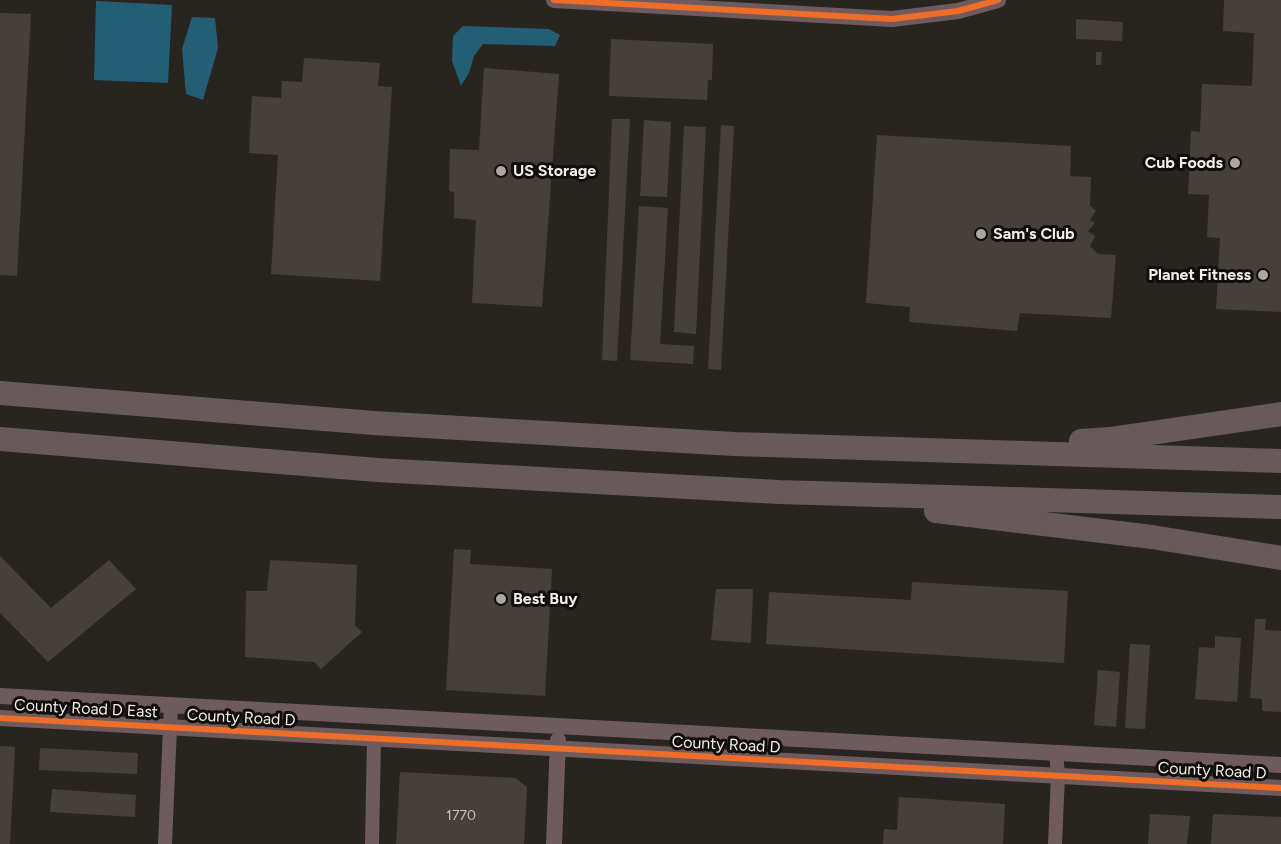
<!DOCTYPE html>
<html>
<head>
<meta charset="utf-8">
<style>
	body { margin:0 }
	canvas { display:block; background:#282420 }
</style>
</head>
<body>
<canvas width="1281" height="844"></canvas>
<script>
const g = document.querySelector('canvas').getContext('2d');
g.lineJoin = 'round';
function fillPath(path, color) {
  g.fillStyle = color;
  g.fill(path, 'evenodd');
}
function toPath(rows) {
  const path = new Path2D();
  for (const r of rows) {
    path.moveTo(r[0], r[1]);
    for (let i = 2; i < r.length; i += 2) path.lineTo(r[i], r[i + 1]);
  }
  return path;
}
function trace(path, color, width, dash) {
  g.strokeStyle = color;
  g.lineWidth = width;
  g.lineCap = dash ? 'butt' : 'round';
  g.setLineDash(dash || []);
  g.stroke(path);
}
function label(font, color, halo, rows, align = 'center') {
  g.font = font + ' Figtree,sans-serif';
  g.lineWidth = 6;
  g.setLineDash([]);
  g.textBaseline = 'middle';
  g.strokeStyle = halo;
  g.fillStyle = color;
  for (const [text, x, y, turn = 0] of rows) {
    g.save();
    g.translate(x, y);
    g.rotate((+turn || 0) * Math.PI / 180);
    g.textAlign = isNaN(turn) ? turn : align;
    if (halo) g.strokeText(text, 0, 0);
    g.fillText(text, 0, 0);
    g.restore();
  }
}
fillPath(toPath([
	[96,1,172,5,168,83,94,80],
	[192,17,215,18,218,48,203,100,186,94,182,49],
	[463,26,549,29,560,35,555,46,483,44,474,56,469,73,461,86,452,61,453,36]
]), '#235e75');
fillPath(toPath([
	[1224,0,1281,0,1281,312,1216,309,1220,238,1207,237,1209,195,1188,194,1191,131,1200,132,1202,84,1252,86,1254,33,1223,31],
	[0,13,31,14,17,276,0,275],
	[1076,19,1123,22,1122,41,1076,39],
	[611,39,713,44,712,80,708,80,707,100,609,96],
	[1096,52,1102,52,1101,65,1096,65],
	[304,58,380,63,378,86,392,87,380,281,271,274,278,155,249,153,252,96,281,98,282,81,302,82],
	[484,68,559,74,542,307,472,303,476,220,454,218,454,192,449,191,450,149,479,150],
	[612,119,630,119,617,361,602,360],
	[644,120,671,122,667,197,640,196],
	[721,125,734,126,721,370,708,369],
	[684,126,706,127,696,334,674,332],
	[877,135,1071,146,1070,176,1091,177,1090,206,1096,211,1090,220,1095,223,1088,231,1095,236,1090,246,1098,254,1116,255,1111,318,1020,313,1017,331,909,322,910,307,866,303],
	[639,206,668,208,660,344,694,346,693,364,630,360],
	[454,549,471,550,470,564,552,569,545,696,446,690],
	[0,556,51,608,109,560,136,589,48,662,0,613],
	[270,560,357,565,355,626,362,632,321,669,314,662,245,657,246,591,267,591],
	[912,582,1068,591,1064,663,766,644,769,592,911,600],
	[716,589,753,589,751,643,711,640],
	[1255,619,1266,619,1265,630,1281,631,1281,712,1262,711,1262,699,1250,698],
	[1215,636,1241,638,1237,702,1195,699,1199,647,1215,648],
	[1130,644,1150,645,1145,729,1125,728],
	[1098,670,1120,672,1116,727,1094,725],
	[0,746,15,747,10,844,0,844],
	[40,748,138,753,137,774,39,770],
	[400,772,515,778,527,787,524,844,396,844],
	[52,789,136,795,135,817,50,812],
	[899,797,1005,804,1003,844,883,844,884,829,897,830],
	[1150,814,1190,816,1187,844,1148,844],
	[1213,814,1281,817,1281,844,1211,844]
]), '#45403a');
trace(toPath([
	[165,844,171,705],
	[372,844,374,739],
	[1055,844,1058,775,1056,753]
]), '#6f5b5e', 14);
trace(toPath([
	[554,0,892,19,958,11,998,0],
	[0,696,1281,765],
	[0,718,1281,788],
	[554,844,558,740]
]), '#6f5b5e', 16);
trace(toPath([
	[0,393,374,423,734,444,1281,461],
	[0,439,377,470,779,492,1281,507],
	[1081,441,1110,439,1281,414],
	[936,511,1152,537,1281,558]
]), '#685a5a', 24);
trace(toPath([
	[554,0,892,19,958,11,998,0],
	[0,718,1281,788]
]), '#ee6e29', 6);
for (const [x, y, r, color] of [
	[1235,163,6,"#aca7a3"],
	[501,171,6,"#aca7a3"],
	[981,234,6,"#aca7a3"],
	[1263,275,6,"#aca7a3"],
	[501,599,6,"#aca7a3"]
]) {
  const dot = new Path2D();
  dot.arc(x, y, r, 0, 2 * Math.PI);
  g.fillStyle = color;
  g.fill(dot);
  trace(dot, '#110d0b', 2);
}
label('14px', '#c8c2bd', null, [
	["1770",461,816]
]);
label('bold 16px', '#f3ede9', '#110d0b', [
	["Cub Foods",1223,163,"right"],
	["US Storage",513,171],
	["Sam's Club",993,234],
	["Planet Fitness",1251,275,"right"],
	["Best Buy",513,599]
], 'left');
label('16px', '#f3ede9', '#110d0b', [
	["County Road D East",86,709,3],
	["County Road D",241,718,3],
	["County Road D",726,745,3],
	["County Road D",1212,771,3]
]);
</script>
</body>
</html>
